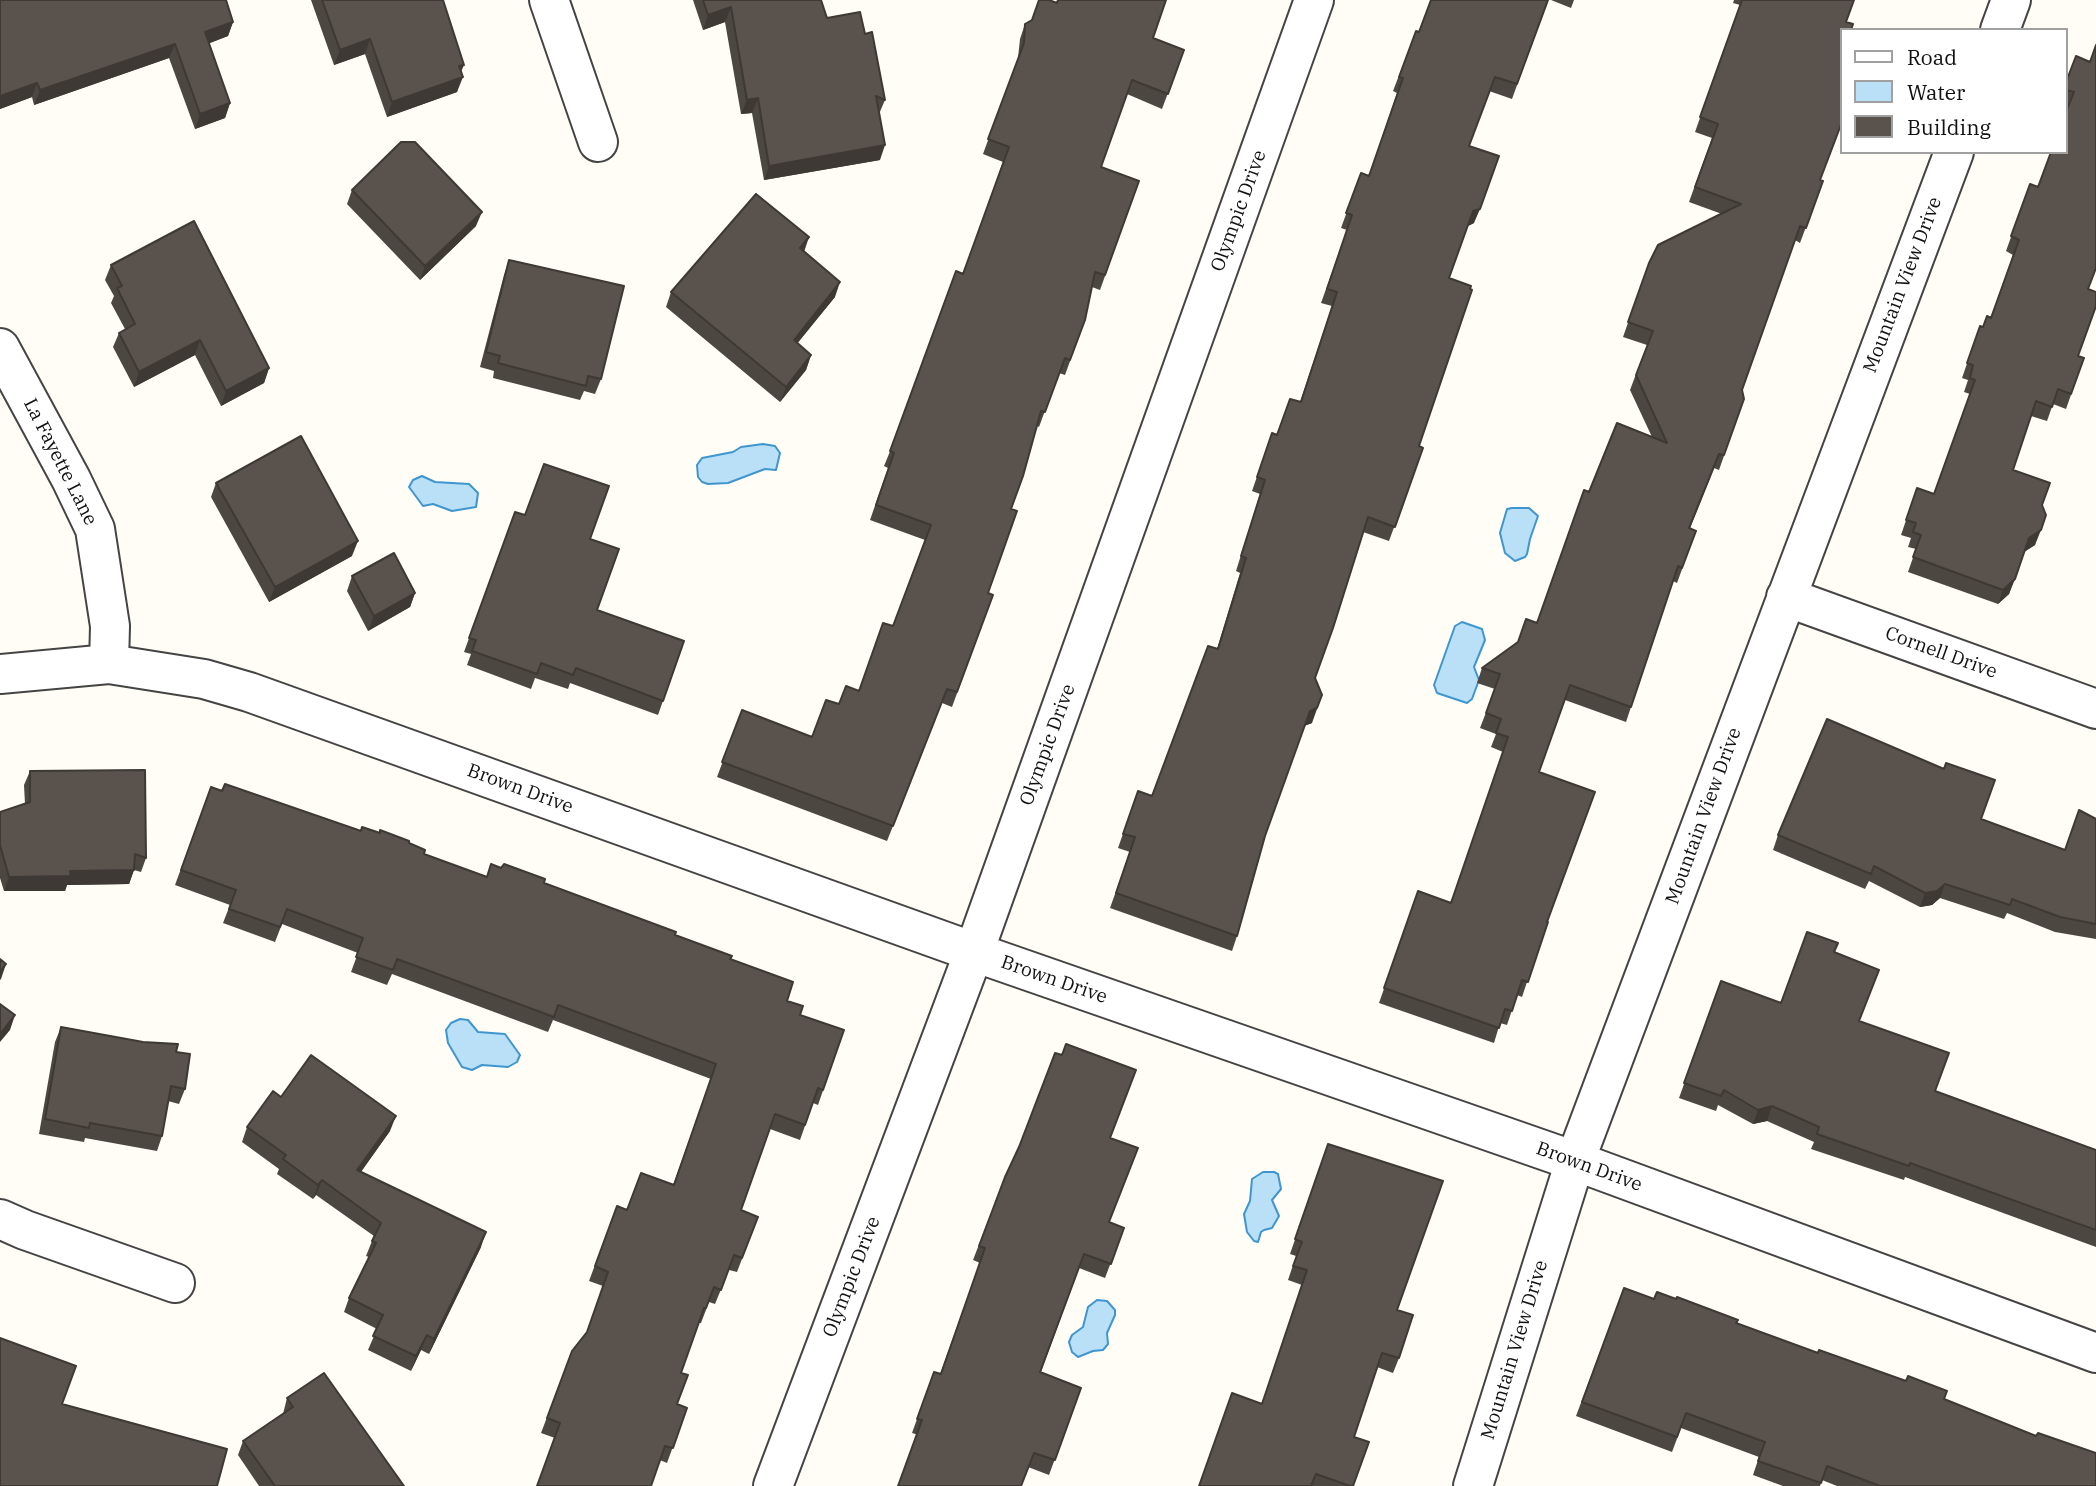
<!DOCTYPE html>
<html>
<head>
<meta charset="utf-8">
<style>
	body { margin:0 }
	#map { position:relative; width:2096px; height:1486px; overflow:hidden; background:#fffdf5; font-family:"IBM Plex Serif",serif }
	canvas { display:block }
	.legend { position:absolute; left:1840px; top:28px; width:228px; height:126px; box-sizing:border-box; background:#fff; border:2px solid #a0a0a0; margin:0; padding:9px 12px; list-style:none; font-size:21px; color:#111 }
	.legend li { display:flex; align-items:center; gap:14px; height:35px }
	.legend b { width:35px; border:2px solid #a0a0a0 }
</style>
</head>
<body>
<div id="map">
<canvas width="2096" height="1486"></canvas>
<ul class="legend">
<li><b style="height:9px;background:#fff"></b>Road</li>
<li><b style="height:19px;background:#b9e0f7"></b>Water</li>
<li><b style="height:19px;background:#5a524d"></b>Building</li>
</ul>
</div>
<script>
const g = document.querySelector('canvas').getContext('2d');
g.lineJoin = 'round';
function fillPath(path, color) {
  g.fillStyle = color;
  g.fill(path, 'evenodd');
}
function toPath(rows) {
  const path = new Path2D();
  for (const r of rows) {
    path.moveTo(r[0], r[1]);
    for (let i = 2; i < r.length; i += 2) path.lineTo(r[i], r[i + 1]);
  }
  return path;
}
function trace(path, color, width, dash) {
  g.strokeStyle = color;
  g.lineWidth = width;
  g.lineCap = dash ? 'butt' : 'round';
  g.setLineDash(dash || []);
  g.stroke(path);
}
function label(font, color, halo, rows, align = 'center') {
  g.font = font + ' "IBM Plex Serif",serif';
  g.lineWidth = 7;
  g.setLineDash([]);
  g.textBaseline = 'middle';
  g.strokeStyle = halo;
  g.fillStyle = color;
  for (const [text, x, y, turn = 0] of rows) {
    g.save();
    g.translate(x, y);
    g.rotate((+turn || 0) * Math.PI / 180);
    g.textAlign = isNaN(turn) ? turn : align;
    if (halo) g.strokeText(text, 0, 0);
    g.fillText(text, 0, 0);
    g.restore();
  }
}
const water = toPath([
	[763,444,775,446,780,453,776,470,765,469,728,483,708,484,702,482,698,477,697,465,702,458,733,452,741,447,763,444],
	[422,476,435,482,469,484,478,493,476,507,452,511,433,504,423,506,409,487,413,480,422,476],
	[1512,508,1529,508,1538,516,1530,539,1527,554,1525,557,1515,561,1505,553,1500,533,1507,509,1512,508],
	[1462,622,1482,629,1485,640,1474,667,1479,680,1472,699,1467,703,1437,693,1434,685,1455,626,1462,622],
	[460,1019,468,1020,478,1032,505,1034,520,1055,517,1062,508,1067,482,1065,472,1070,462,1067,448,1043,446,1030,451,1023,460,1019],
	[1263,1172,1274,1172,1278,1174,1281,1189,1272,1200,1279,1216,1272,1228,1264,1230,1261,1232,1258,1242,1254,1241,1247,1232,1244,1214,1250,1201,1252,1179,1263,1172],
	[1097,1300,1107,1301,1115,1310,1115,1315,1107,1333,1108,1344,1103,1350,1093,1351,1078,1357,1072,1352,1069,1342,1072,1335,1083,1327,1088,1307,1097,1300]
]);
fillPath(water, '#b9e0f7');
trace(water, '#3f96cf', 2);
const minor = toPath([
	[549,0,598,142],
	[2000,30,2011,0],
	[0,348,71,479,95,529,110,626,109,664],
	[1786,597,2096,709],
	[0,674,109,664,204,679,249,692,974,952,1575,1161,2096,1353],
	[0,1219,25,1230,175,1283],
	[773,1486,974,952,1314,0],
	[1473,1486,1575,1161,1954,152]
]);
trace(minor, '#444', 42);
trace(minor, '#fff', 38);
fillPath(toPath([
	[0,0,233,22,228,36,209,43,230,103,225,118,195,129,169,58,34,105,32,97,0,109],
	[311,0,443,0,461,72,457,92,387,117,365,54,334,65],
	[693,0,821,0,827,18,865,34,885,100,879,114,880,160,764,180,752,113,741,114,725,22,703,30],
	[1548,0,1512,99,1489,91,1469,146,1474,223,1468,226,1449,278,1419,446,1423,448,1389,541,1363,532,1315,678,1312,723,1304,726,1265,836,1237,936,1232,951,1110,908,1130,852,1118,848,1138,791,1152,796,1217,649,1240,573,1236,571,1260,494,1252,491,1272,433,1277,435,1300,402,1332,306,1321,303,1347,230,1341,228,1361,173,1369,176,1397,93,1393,91,1416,31,1419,32],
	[1551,0,1574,0,1571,8],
	[1734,0,1854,0,1842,30,1820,180,1823,181,1800,243,1795,240,1742,390,1744,399,1719,470,1714,468,1690,528,1696,531,1677,583,1673,581,1626,722,1565,700,1539,772,1547,922,1522,997,1517,995,1507,1025,1500,1023,1494,1043,1379,1003,1418,891,1451,903,1503,752,1491,747,1496,734,1480,728,1495,689,1477,683,1482,668,1518,642,1537,623,1589,492,1652,437,1630,390,1647,345,1623,337,1649,263,1722,214,1689,202,1712,138,1695,132,1740,5,1733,3],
	[1057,3,1184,50,1162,109,1127,94,1101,167,1139,181,1100,290,1092,287,1085,320,1065,375,1059,373,1039,427,1037,426,1011,509,988,593,993,595,952,707,942,703,887,841,717,777,742,710,812,737,839,704,859,690,893,626,925,540,870,520,888,468,884,466,963,274,1003,162,983,154,1018,58,1020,39,1025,24],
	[2076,56,2088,289,2078,356,2084,358,2066,409,2053,404,2047,421,2031,416,2013,470,2042,505,2035,545,2024,552,2009,594,1998,604,1908,572,1916,549,1908,547,1911,538,1901,535,1917,488,1934,494,1970,394,1964,392,1968,380,1962,378,1980,326,1983,327,1991,317,2013,255,2006,251,2030,184,2038,187,2068,107,2066,106,2066,82],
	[352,190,476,226,420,280,347,204],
	[804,252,835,297,797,343,811,355,806,370,780,402,666,307,671,292],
	[509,260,601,379,595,394,584,391,580,400,493,378,494,371,480,367,504,275],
	[111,265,269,368,264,383,221,406,195,355,134,387,113,347,119,333,125,329,111,303,114,296,105,280],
	[216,483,352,556,269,602,211,497],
	[515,512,590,539,597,610,684,641,658,715,570,683,568,689,535,678,531,689,467,665,471,654,464,652],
	[352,576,415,593,410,607,368,631,347,591],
	[30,771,146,858,141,872,134,870,129,884,67,885,65,891,4,891,0,878,0,812,25,804,24,785],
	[211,787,361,831,409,843,424,854,487,877,544,883,675,935,730,959,787,1001,800,1015,844,1030,818,1105,813,1103,800,1140,770,1129,741,1210,758,1217,737,1272,729,1270,715,1304,709,1302,701,1323,699,1323,681,1373,677,1404,687,1408,667,1463,660,1460,555,1438,541,1433,572,1351,587,1333,603,1286,589,1281,617,1206,627,1210,673,1185,711,1079,553,1020,548,1032,392,974,387,985,351,972,358,953,282,924,275,942,223,923,230,905,175,885],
	[1981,819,2065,850,2096,819,2096,939,2055,932,2007,913,2004,919,1940,898,1932,905,1920,907,1869,881,1865,889,1773,850,1778,835],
	[1721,981,1781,1003,1859,1021,1935,1091,2096,1150,2096,1247,1905,1177,1904,1180,1811,1149,1814,1142,1767,1121,1753,1124,1718,1105,1716,1111,1679,1098],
	[61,1027,176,1052,185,1089,179,1104,168,1101,162,1136,157,1151,85,1138,84,1142,39,1134,55,1042],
	[281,1097,390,1131,361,1172,481,1247,429,1354,421,1350,411,1371,368,1350,377,1329,344,1312,349,1298,369,1257,366,1256,374,1236,316,1195,313,1199,277,1174,279,1169,242,1142,247,1127],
	[1110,1138,1110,1222,1124,1228,1105,1278,1079,1268,1041,1372,1081,1388,1049,1475,1028,1467,912,1433,934,1372,940,1374,980,1263,973,1260,1005,1177],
	[1328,1144,1397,1310,1399,1358,1393,1373,1377,1367,1354,1437,1353,1486,1199,1486,1262,1404,1302,1285,1288,1280,1296,1256,1290,1254],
	[1624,1288,1654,1299,1736,1323,1944,1400,2096,1486,1837,1486,1822,1480,1820,1486,1783,1486,1753,1475,1759,1457,1681,1428,1672,1452,1576,1416],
	[287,1398,404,1486,259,1486,238,1455,243,1441,283,1414]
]), '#4d4742');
fillPath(toPath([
	[731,7,725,22,703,30,708,15],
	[233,22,228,36,200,47,205,32],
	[370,39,365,54,334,65,340,50],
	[175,44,169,58,34,105,40,90],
	[464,65,458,79,463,77,457,92,387,117,392,102,459,66],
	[37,83,32,97,0,109,0,96],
	[758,98,752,113,741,114,747,100],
	[230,103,225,118,195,129,200,114],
	[885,145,880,160,764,180,769,166],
	[1480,209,1474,223,1468,226,1473,211],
	[482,212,476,226,420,280,425,266],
	[809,237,804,252,800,248],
	[840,282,835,297,788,355,794,340],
	[200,340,195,355,134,387,139,372],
	[811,355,806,370,780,402,786,387],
	[269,368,264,383,221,406,226,391],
	[2041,530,2035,545,2024,552,2029,538],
	[358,541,352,556,269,602,275,587],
	[2015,579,2009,594,1998,604,2003,590],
	[415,593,410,607,368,631,374,616],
	[1322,695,1312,723,1304,726,1310,711],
	[134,870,129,884,67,885,65,891,4,891,9,877,70,871],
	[1945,884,1940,898,1932,905,1920,907,1925,893],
	[6,964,1,979,0,980,0,972],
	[15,1015,10,1030,0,1042,0,1034],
	[1772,1106,1767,1121,1753,1124,1758,1110],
	[396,1116,390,1131,352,1184,357,1170],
	[322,1180,316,1195,313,1199,318,1185],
	[486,1232,481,1247,429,1354,434,1339],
	[427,1335,421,1350,411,1371,416,1356]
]), '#3f3936');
const building = toPath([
	[0,0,226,0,233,22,205,32,230,103,200,114,175,44,40,90,37,83,0,96,0,0],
	[322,0,443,0,464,65,459,66,463,77,392,102,370,39,340,50,322,0],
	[703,0,821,0,827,18,860,12,865,34,872,32,885,100,876,96,885,145,769,166,758,98,747,100,731,7,708,15,703,0],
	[1039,0,1049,0,1057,3,1058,0,1166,0,1153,38,1184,50,1168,94,1132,80,1101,167,1139,181,1105,275,1095,272,1085,320,1070,360,1065,358,1045,412,1041,411,1023,476,1011,509,1017,511,988,593,993,595,957,692,947,689,893,826,722,762,742,710,812,737,826,700,839,704,846,686,859,691,883,623,893,626,931,525,876,505,894,453,890,451,956,271,963,274,1009,147,988,139,1024,43,1025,24,1032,20,1039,0],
	[1431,0,1548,0,1517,84,1495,77,1469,146,1499,156,1480,209,1473,211,1449,278,1471,286,1470,289,1472,290,1419,446,1423,448,1395,527,1368,517,1333,628,1315,678,1322,695,1317,708,1310,711,1265,836,1237,936,1116,893,1135,837,1123,834,1138,791,1152,796,1208,646,1218,649,1246,558,1241,556,1265,480,1257,477,1272,433,1277,435,1290,399,1301,402,1337,292,1327,289,1352,215,1346,213,1361,173,1369,176,1403,78,1399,77,1416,31,1419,32,1431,0],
	[1742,0,1854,0,1846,22,1853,24,1851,30,1842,30,1842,122,1820,180,1823,181,1806,228,1800,226,1742,390,1744,399,1724,455,1719,454,1689,528,1696,531,1682,568,1678,566,1631,707,1570,685,1539,772,1595,792,1547,922,1548,922,1528,982,1522,980,1512,1011,1505,1009,1499,1028,1384,988,1418,891,1451,903,1508,737,1496,733,1501,719,1486,713,1500,674,1482,668,1518,642,1526,619,1537,623,1584,490,1589,492,1617,423,1667,443,1636,375,1653,331,1628,322,1649,263,1658,245,1741,204,1695,187,1718,124,1700,117,1742,0],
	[2096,45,2096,268,2088,289,2096,292,2096,306,2078,356,2084,358,2071,394,2058,389,2052,407,2036,401,2013,470,2050,483,2042,505,2046,515,2041,530,2029,538,2015,579,2003,590,1913,557,1921,535,1913,532,1916,523,1906,520,1917,488,1934,494,1975,380,1970,378,1973,365,1967,363,1980,326,1983,327,1987,316,1991,318,2019,240,2011,236,2030,184,2038,187,2051,152,2066,152,2066,112,2074,92,2066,90,2066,82,2076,56,2090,62,2096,45],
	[401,142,415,142,482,212,425,266,352,190,401,142],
	[756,194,809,237,800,248,840,282,794,340,811,355,786,387,671,292,756,194],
	[194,221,269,368,226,391,200,340,139,372,119,333,135,324,117,288,122,286,111,265,194,221],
	[509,260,624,286,601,379,588,376,586,386,498,363,500,356,486,352,509,260],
	[301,436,358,541,275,587,216,483,301,436],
	[544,464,609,486,590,539,619,549,597,610,684,641,663,701,576,668,573,675,541,663,537,674,472,651,476,640,469,638,515,512,525,515,544,464],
	[394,553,415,593,374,616,352,576,394,553],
	[1827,719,1944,769,1946,763,1995,780,1981,819,2065,850,2079,810,2096,819,2096,924,2060,917,2012,899,2010,905,1945,884,1937,891,1925,893,1874,866,1871,874,1778,835,1827,719],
	[145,770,146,858,135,854,134,870,70,871,71,876,9,877,0,845,0,812,30,802,30,771,145,770],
	[225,784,361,831,362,827,380,833,380,830,409,841,409,843,425,850,424,854,487,877,491,864,501,868,504,864,545,879,544,883,676,932,675,935,732,956,730,959,793,982,787,1001,803,1006,800,1015,844,1030,823,1090,818,1088,805,1125,775,1114,741,1210,758,1217,742,1258,734,1255,721,1290,714,1287,706,1308,704,1308,681,1373,688,1375,677,1404,687,1408,673,1448,665,1446,651,1486,537,1486,560,1423,547,1418,572,1351,587,1332,608,1272,595,1266,617,1206,627,1210,641,1173,674,1185,716,1064,558,1005,554,1017,397,959,393,970,356,957,363,938,287,909,280,927,229,909,236,890,181,870,211,787,222,791,225,784],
	[1807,932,1838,943,1834,952,1879,970,1859,1021,1949,1053,1935,1091,2096,1150,2096,1230,1910,1163,1909,1166,1817,1134,1819,1127,1772,1106,1758,1110,1724,1090,1721,1096,1684,1083,1721,981,1781,1003,1807,932],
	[0,959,6,964,0,972,0,959],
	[0,1004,15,1015,0,1034,0,1004],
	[61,1027,143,1042,178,1044,176,1052,190,1054,185,1089,171,1086,162,1136,90,1123,89,1128,45,1119,61,1027],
	[1066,1044,1136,1070,1110,1138,1138,1148,1109,1222,1124,1228,1111,1264,1084,1254,1040,1372,1081,1388,1055,1460,1034,1453,1021,1486,898,1486,922,1420,917,1419,934,1372,941,1374,985,1248,979,1246,1005,1177,1019,1147,1055,1053,1062,1055,1066,1044],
	[311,1055,396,1116,357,1170,486,1232,434,1339,427,1335,416,1356,373,1336,383,1315,349,1298,376,1243,372,1241,381,1223,322,1180,318,1185,283,1159,286,1155,247,1127,273,1091,281,1097,311,1055],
	[1328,1144,1443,1181,1397,1310,1413,1315,1399,1358,1382,1353,1354,1437,1369,1442,1353,1486,1350,1486,1316,1474,1311,1486,1199,1486,1232,1393,1262,1404,1307,1270,1293,1266,1302,1242,1295,1239,1328,1144],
	[1624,1288,1654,1299,1657,1292,1676,1299,1677,1297,1738,1320,1736,1323,1818,1353,1819,1350,1906,1381,1908,1376,1947,1391,1944,1399,2036,1436,2038,1433,2096,1453,2096,1486,1880,1486,1827,1466,1821,1483,1758,1461,1765,1442,1686,1413,1677,1437,1582,1402,1624,1288],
	[0,1338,76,1366,62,1404,227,1449,217,1486,0,1486,0,1338],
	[324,1373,404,1486,275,1486,243,1441,293,1407,287,1398,324,1373]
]);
fillPath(building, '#5a524d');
trace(building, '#3f3936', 2);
label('19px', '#111', '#fff', [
	["Olympic Drive",1239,211,-70],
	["Mountain View Drive",1903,285,-69],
	["La Fayette Lane",60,462,63],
	["Cornell Drive",1941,653,20],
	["Olympic Drive",1048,745,-70],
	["Brown Drive",520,789,20],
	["Mountain View Drive",1704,816,-70],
	["Brown Drive",1054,980,19],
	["Brown Drive",1589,1167,20],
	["Olympic Drive",852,1277,-69],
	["Mountain View Drive",1515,1350,-73]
]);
</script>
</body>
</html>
